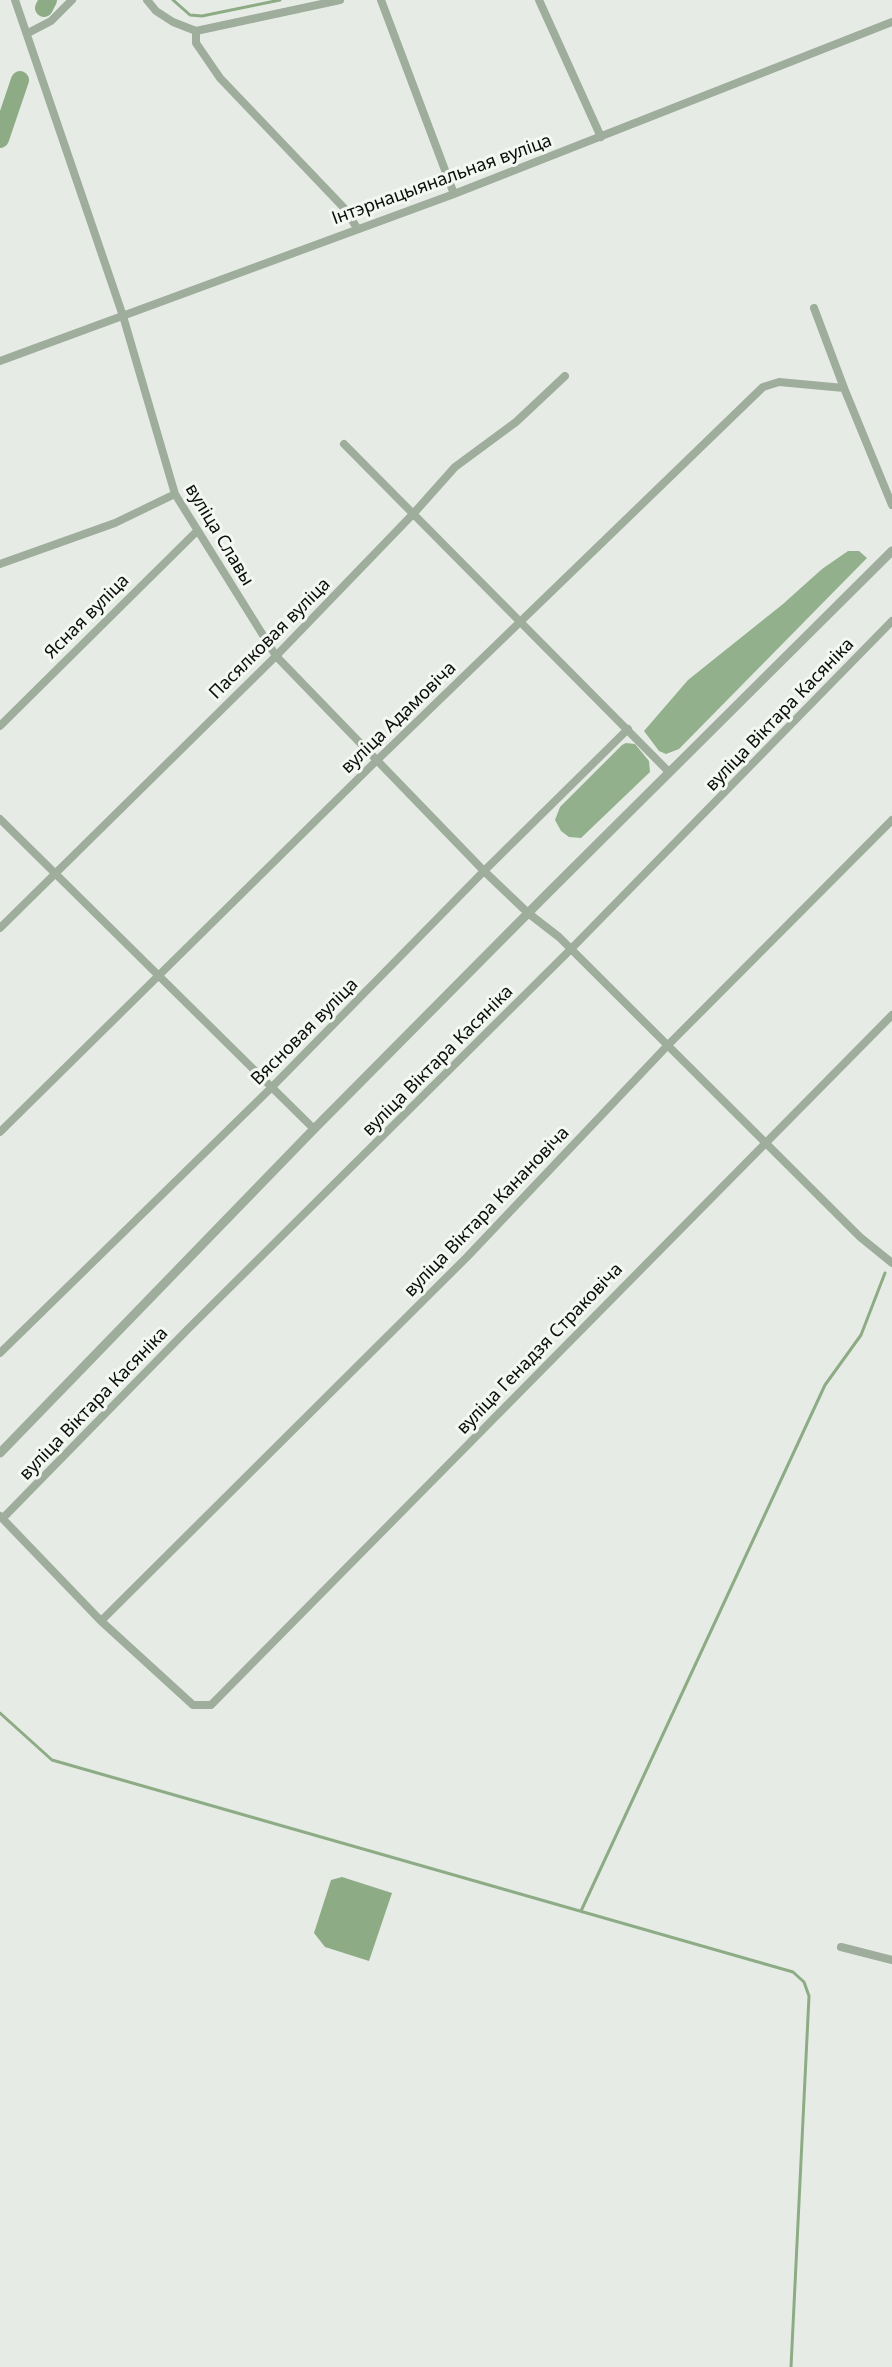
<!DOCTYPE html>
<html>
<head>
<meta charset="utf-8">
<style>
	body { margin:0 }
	canvas { display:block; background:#e6ece5 }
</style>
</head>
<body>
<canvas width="892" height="2367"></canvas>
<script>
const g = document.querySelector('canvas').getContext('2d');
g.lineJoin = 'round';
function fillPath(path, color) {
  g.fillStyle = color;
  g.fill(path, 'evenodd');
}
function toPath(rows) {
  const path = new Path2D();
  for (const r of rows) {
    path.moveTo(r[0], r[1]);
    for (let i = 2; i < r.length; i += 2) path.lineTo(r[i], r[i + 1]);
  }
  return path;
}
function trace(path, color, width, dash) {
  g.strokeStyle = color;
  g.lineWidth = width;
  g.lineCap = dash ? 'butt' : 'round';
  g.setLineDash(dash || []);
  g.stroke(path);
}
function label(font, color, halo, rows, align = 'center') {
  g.font = font + ' "Noto Sans",sans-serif';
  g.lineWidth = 6;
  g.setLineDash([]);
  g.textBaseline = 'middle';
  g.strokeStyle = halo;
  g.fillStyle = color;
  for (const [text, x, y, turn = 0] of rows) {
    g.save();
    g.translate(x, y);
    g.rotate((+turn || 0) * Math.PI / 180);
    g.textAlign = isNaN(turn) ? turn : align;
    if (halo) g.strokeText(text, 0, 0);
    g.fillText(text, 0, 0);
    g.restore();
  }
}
fillPath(toPath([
	[848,551,859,551,867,558,679,749,666,754,659,751,644,731,688,680,783,604,822,569],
	[626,743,635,744,649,761,650,772,581,838,569,837,561,831,555,820,560,807,622,745]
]), '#92b08b');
fillPath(toPath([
	[342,1877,392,1893,369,1961,325,1947,314,1933,331,1880]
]), '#8dac86');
trace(toPath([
	[173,0,190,15,202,16,280,0],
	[0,1713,52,1760,793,1972,804,1982,809,1996,791,2367],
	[581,1911,825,1385,861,1335,885,1273]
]), '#8dac86', 3);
trace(toPath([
	[44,8,48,0],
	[0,139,20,80]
]), '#8dac86', 18);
trace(toPath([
	[15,0,123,316,175,494,276,656,484,871,528,913,559,937,860,1237,892,1263],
	[147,0,156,11,173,22,196,31,340,0],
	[381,0,454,194],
	[539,0,601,137],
	[196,31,196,43,220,78,345,209,357,228],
	[28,33,51,21,72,0],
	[814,308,844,388,892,505],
	[0,361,454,194,892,22],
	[344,444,669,772],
	[0,564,115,523,175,494],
	[0,726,197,531],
	[0,819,314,1129],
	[0,928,276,656,414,513,455,467,516,422,565,376],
	[0,1132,370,767,763,387,779,382,844,388],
	[0,1353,271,1088,484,871,628,729],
	[0,1516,101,1621,193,1705,211,1705,892,1015],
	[3,1518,188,1329,571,949,892,621],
	[101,1621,467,1257,668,1045,892,820],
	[841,1947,892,1960]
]), '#9fad9c', 8);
trace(toPath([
	[0,1453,314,1129,546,895,892,551]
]), '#9fad9c', 9);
label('18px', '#0b0d0b', '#f3f9f2', [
	["Інтэрнацыянальная вуліца",442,180,-20],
	["вуліца Славы",219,535,59],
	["Ясная вуліца",87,617,-45],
	["Пасялковая вуліца",270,639,-45],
	["вуліца Віктара Касяніка",780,715,-46],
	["вуліца Адамовіча",399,718,-44],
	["Вясновая вуліца",305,1032,-45],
	["вуліца Віктара Касяніка",438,1061,-45],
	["вуліца Віктара Канановіча",487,1212,-46],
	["вуліца Генадзя Страковіча",540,1349,-46],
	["вуліца Віктара Касяніка",94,1404,-46]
]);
</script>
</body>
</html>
